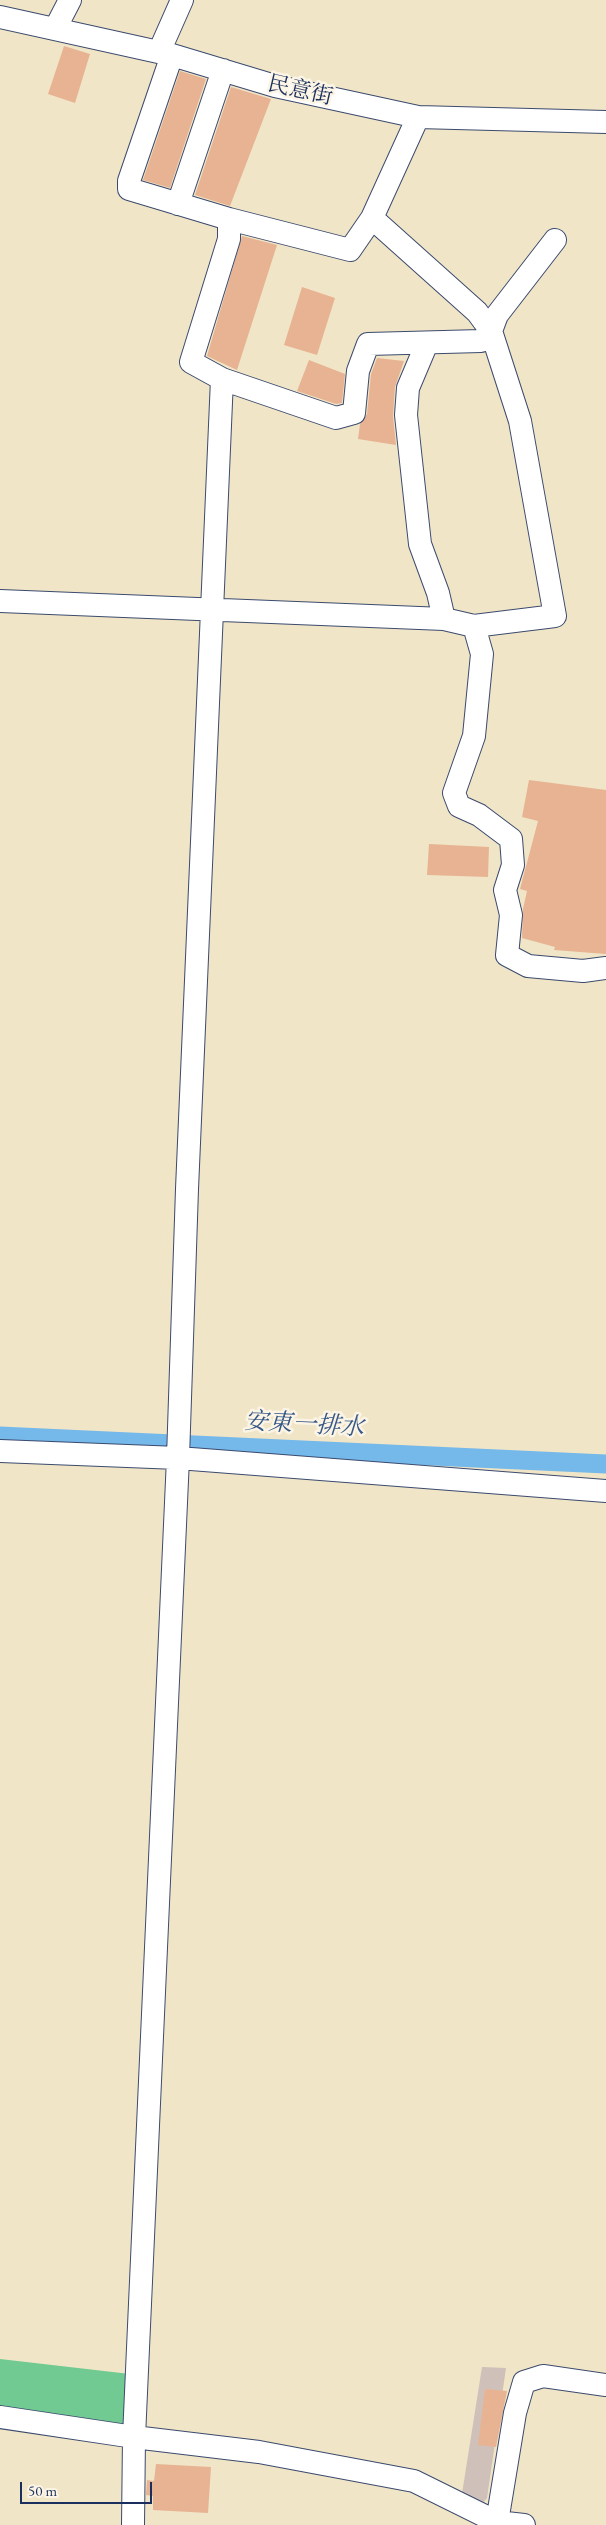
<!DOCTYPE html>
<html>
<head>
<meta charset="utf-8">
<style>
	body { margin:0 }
	#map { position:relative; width:606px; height:2525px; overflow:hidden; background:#f0e5c7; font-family:"EB Garamond",serif }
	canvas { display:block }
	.scale { position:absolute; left:20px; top:2482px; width:132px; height:22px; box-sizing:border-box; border:2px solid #1b2f5e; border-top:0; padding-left:6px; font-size:15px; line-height:18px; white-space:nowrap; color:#1b2f5e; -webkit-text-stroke:4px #fcf5e5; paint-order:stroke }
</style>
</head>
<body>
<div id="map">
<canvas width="606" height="2525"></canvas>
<div class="scale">50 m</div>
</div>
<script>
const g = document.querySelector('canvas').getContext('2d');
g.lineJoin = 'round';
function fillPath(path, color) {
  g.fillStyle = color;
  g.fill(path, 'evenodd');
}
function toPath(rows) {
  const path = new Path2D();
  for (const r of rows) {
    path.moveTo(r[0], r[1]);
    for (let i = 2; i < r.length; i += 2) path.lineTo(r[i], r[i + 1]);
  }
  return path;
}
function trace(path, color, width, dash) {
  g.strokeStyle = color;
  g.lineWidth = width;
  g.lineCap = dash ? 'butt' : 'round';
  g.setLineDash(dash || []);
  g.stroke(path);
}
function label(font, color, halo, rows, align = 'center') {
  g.font = font + ' "EB Garamond","Noto Serif TC",serif';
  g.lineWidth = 5;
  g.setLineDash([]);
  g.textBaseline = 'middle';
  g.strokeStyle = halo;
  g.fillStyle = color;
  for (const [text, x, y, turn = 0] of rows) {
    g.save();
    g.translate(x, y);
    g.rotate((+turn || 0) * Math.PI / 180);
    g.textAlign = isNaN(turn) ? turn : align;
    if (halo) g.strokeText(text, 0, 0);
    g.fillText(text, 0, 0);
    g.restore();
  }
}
fillPath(toPath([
	[482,2367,506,2368,487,2498,483,2503,461,2500]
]), '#cfc0ba');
fillPath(toPath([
	[0,2359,130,2374,129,2426,0,2408]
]), '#71ca91');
trace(toPath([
	[0,1436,606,1464]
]), '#75b8ea', 19);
fillPath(toPath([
	[64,46,90,54,75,103,48,94],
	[180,71,206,79,170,188,143,180],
	[231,87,271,99,230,206,195,195],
	[242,236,277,245,237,370,207,356],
	[302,287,335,298,317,355,284,345],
	[377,358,404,361,395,387,393,416,396,445,358,439,360,424,367,414,371,374],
	[309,360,345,374,342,403,336,404,297,391],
	[529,780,606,790,606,954,554,950,555,947,522,938,523,909,527,891,520,889,538,821,522,817],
	[429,844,489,847,488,877,427,875],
	[485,2389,507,2391,496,2447,478,2445],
	[156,2464,211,2467,208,2513,153,2510,153,2496,146,2495,147,2480,154,2481]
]), '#e7b393');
const minor = toPath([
	[0,17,172,55,275,86,418,117,606,122],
	[55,29,70,0],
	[159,52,182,0],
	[178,204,223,70],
	[372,218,477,312,491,331,520,421,555,616,474,626],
	[229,219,350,250,372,218,418,117],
	[427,343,408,388,406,415,420,544,438,593,444,619,474,626,482,654,474,736,454,793,459,806,479,815,511,839,513,865,505,890,511,915,507,955,528,966,583,971,606,968],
	[222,379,336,418,354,413,358,371,368,344,481,341,491,331,497,315,555,240],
	[0,601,444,619],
	[0,1451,178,1458,606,1491],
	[0,2417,134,2437,259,2452,414,2481,497,2522,524,2525],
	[497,2522,515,2413,524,2382,543,2376,606,2385],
	[133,2525,134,2437,178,1458,187,1189,222,379,191,362,229,239,229,219,129,189,129,181,172,55]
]);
trace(minor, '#3b4a6e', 24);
trace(minor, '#fff', 22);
label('22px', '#1b2f5e', '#fcf5e5', [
	["民意街",300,91,13]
]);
label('italic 24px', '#365888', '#fcf5e5', [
	["安東一排水",304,1425,3]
]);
</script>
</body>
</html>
